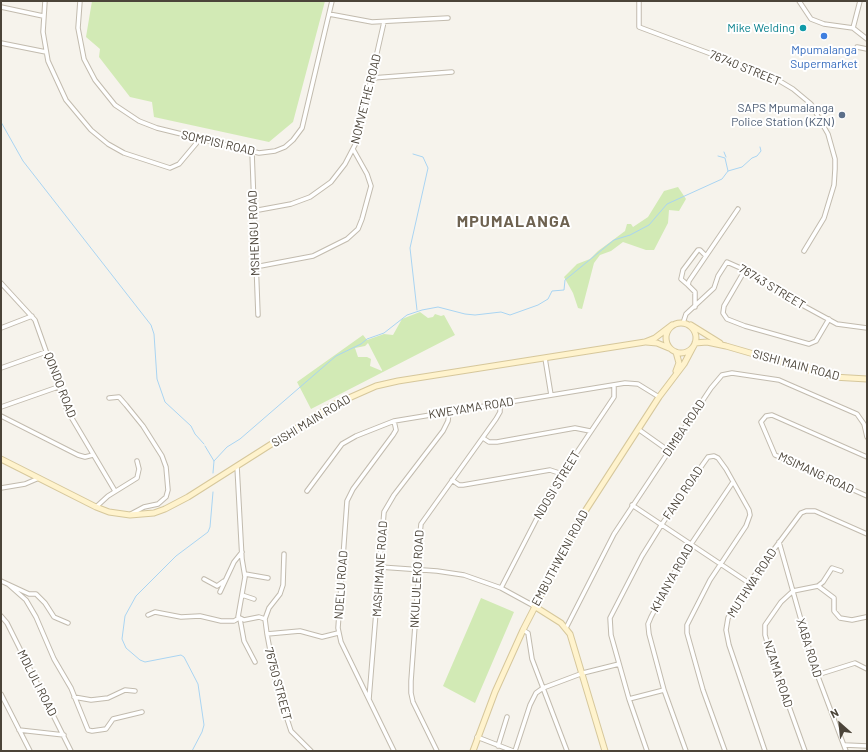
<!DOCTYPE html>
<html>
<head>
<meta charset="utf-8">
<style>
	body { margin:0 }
	#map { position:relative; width:868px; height:752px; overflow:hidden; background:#f6f3ec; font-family:Barlow,sans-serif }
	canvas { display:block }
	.frame { position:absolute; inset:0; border:2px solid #4b4439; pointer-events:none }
	.north { position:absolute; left:820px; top:704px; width:40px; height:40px; -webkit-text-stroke:3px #fff; paint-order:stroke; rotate:333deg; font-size:11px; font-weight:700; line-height:16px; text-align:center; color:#4b4439 }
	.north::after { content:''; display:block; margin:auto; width:14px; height:18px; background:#4b4439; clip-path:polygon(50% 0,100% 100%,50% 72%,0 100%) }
</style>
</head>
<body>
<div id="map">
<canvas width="868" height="752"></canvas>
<div class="frame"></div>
<div class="north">N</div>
</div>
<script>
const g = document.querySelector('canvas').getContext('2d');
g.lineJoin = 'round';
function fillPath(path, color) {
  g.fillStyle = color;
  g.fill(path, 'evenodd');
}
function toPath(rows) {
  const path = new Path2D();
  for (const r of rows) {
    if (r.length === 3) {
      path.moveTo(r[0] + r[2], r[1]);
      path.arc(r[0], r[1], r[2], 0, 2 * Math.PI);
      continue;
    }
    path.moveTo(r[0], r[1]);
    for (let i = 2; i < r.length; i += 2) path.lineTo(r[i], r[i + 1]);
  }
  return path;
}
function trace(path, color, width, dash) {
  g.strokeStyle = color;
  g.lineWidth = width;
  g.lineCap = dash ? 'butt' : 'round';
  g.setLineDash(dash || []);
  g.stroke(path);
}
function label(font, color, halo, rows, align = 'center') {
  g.font = font + ' Barlow,sans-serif';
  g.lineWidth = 4;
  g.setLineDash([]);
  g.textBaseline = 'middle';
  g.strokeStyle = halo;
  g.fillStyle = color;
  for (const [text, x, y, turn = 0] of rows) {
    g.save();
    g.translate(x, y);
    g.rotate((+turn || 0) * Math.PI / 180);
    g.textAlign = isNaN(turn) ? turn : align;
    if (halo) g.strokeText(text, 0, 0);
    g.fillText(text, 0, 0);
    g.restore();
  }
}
fillPath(toPath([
	[92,1,325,1,293,122,269,142,154,117,152,102,130,97,99,57,100,49,86,37],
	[678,187,686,199,679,211,669,210,668,223,654,250,646,250,623,242,611,251,600,255,594,263,582,309,578,308,573,293,564,277,577,264,590,259,598,251,617,237,625,231,627,224,631,224,633,227,648,217,664,191],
	[420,312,428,318,433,317,435,314,441,316,444,315,455,335,311,409,297,382,363,335,367,340,384,334,393,335,402,319],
	[368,343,382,370,382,371,370,366,371,359,367,357,358,357,355,348,365,346],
	[481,598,514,612,475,703,443,686]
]), '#d2eab5');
trace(toPath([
	[1,122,23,161,151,325,154,334,157,379,165,402,191,426,195,434,204,444],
	[724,152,726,157],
	[413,154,423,157,428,168,410,248,417,310],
	[718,156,725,158,728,171],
	[205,446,214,461,213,473],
	[214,461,227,447,240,439,336,356,361,344,367,339,384,333,407,315,422,310,438,307,465,314,475,315,501,312,510,315,538,305,548,299,552,291,564,290,565,280,614,240,630,235,649,225,667,204,722,179,728,171,742,167,752,158,757,156,761,151,760,147],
	[192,751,202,732,204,725,198,684,184,657,181,655,145,662,140,660,126,648,122,639,125,616,136,596,176,556,208,532,210,527,213,492]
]), '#a9d4f2', 1);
const street = toPath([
	[45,1,43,32,48,61,66,100,91,130,108,144,124,153,170,168,179,164,200,139],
	[80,1,78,28,84,59,95,80,115,105,139,121,157,128,259,153,275,151,285,147,293,140,302,128,332,1],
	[639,1,639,27,773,77,793,89,811,104,828,134,835,159,835,169,834,185,824,218,804,251],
	[799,1,811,19,824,24,853,28,867,39],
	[1,7,43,16],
	[329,14,372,22,448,18],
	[853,28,860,1],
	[1,43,46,52],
	[857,47,867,49],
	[372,78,452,72],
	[252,152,258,315],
	[253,211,291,204,310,197,331,182,345,164,357,141,384,22],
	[255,267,313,256,347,239,358,229,362,219,371,186,367,174,353,149],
	[745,270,724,306,723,313,727,319,745,326,809,344,816,341,829,319],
	[1,283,35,320,67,410,115,491],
	[688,285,681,279,683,270,698,250,700,250,705,255],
	[695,307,695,292,688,285,689,281,738,209],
	[683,323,686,314,714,288,718,276,727,262,745,270,804,306,837,324,867,328],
	[1,328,32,316],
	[545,358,551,395],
	[1,368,46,352],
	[109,398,119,397,126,405,143,426,162,456,166,467,168,490,166,497,158,504,144,507,131,514],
	[1,407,58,387],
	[1,416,78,455,85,457,93,455],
	[638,429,669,451],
	[483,438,489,442,497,442,575,428,590,431],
	[867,457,772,415,766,416,761,422,775,455,867,496],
	[237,466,242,559,245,577,238,617,244,620,259,617,265,619],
	[452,480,459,485,463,485,550,470,562,474],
	[1,488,25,484,39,478],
	[307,491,342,444,356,436,394,421,625,383,638,384,659,397],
	[632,505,749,583],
	[96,507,108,496,137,478,139,469,137,461],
	[779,542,814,666,846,751],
	[380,567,437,571,464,575,501,588,534,606],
	[245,574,268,578],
	[204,579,217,586,224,581],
	[1,581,29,594,36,594,45,603,54,617,68,623],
	[9,585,26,600,36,617,54,659,71,688,88,730,92,731,106,729,113,719,142,712],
	[818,586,834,598,834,611,840,618,852,620,866,617],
	[501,588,551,491,614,397,614,385],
	[220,592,234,562,242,552],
	[242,595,254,599],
	[148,615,155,612,181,617,200,616,221,621,234,621,239,618],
	[1,616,7,623,71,751],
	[240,619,244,641,255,662],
	[566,628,614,534,711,388,722,375,732,373,779,380,788,384,857,414,864,424,867,437],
	[523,630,528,633,532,659,567,751],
	[267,634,265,619,269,608,280,594,283,585,284,554],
	[817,675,855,663,867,669],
	[1,694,30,751],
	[74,697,91,700,108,698,125,690,135,691],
	[369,699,384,512,394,495,443,431,448,421,449,412],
	[629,699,664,690],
	[19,730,64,735],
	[477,737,513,751],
	[845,745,867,746],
	[498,746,507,717],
	[311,751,291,731,277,688,267,634,300,631,322,637,338,633],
	[394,751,341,642,338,628,347,501,353,489,393,435,396,430,394,421],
	[437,751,413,702,411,693,411,681,419,570,418,553,421,524,496,419,500,412,500,403],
	[515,751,530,705,536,693,543,688,583,673,619,664],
	[647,751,629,699,611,635,610,618,642,556,662,524,703,464,708,457,714,456,718,458,726,469,749,510,750,515,746,526,710,580,687,625,687,633,703,690,725,751],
	[686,751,664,690,649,634,648,624,651,617,683,556,733,482],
	[765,751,729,645,726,630,728,618,749,583,801,513,806,511,815,511,867,534],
	[805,751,773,662,765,635,765,625,781,602,793,591,818,586,823,582,832,568,841,571]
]);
const secondary = toPath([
	[681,338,15],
	[691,325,720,343],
	[646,342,657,343,669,348],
	[695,343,707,342,726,346,833,377,867,379],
	[676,371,679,363,676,352],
	[1,459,96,507,109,512,130,515,154,513,165,509,188,497,333,405,376,386,398,381,645,342,655,338,672,325],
	[534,606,561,623,570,634,605,751],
	[473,751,495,692,523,630,580,519,659,397,684,364,693,347]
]);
trace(street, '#c2bbae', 5.5);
trace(secondary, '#d6c79b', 7);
trace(street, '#fff', 3.5);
trace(secondary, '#fff3cd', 5);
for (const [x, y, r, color] of [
	[803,28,4,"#0f9aa8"],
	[824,36,4,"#3f7fe0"],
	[842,115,4,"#5c6f8a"]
]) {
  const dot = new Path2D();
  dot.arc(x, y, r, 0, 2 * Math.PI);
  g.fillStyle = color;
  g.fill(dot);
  trace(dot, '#fff', 1.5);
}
label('12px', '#0d838f', '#fff', [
	["Mike Welding",795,28]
], 'right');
label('12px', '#366cbe', '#fff', [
	["Mpumalanga",824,50],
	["Supermarket",824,64]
]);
label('12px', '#4b4439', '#fff', [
	["76740 STREET",745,68,22],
	["NOMVETHE ROAD",366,99,-76],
	["SOMPISI ROAD",218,143,13],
	["MSHENGU ROAD",254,233,-92],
	["76743 STREET",772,287,31],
	["SISHI MAIN ROAD",796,365,15],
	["QONDO ROAD",60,385,69],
	["KWEYAMA ROAD",471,408,-9],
	["SISHI MAIN ROAD",311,421,-31],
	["DIMBA ROAD",684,428,-56],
	["MSIMANG ROAD",816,473,25],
	["NDOSI STREET",557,485,-59],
	["FANO ROAD",683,493,-56],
	["EMBUTHWENI ROAD",560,558,-62],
	["MASHIMANE ROAD",380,569,-86],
	["KHANYA ROAD",672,578,-61],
	["NKULULEKO ROAD",417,579,-87],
	["MUTHWA ROAD",752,583,-57],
	["NDELU ROAD",341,585,-86],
	["XABA ROAD",809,648,73],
	["NZAMA ROAD",778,674,72],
	["MDLULI ROAD",37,683,63],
	["76750 STREET",278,684,75]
]);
label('12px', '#4e5e75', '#fff', [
	["SAPS Mpumalanga",834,108],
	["Police Station (KZN)",834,122]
], 'right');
g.letterSpacing = '1px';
label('bold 16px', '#6e6250', '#fff', [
	["MPUMALANGA",514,222]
]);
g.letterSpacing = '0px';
</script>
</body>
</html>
